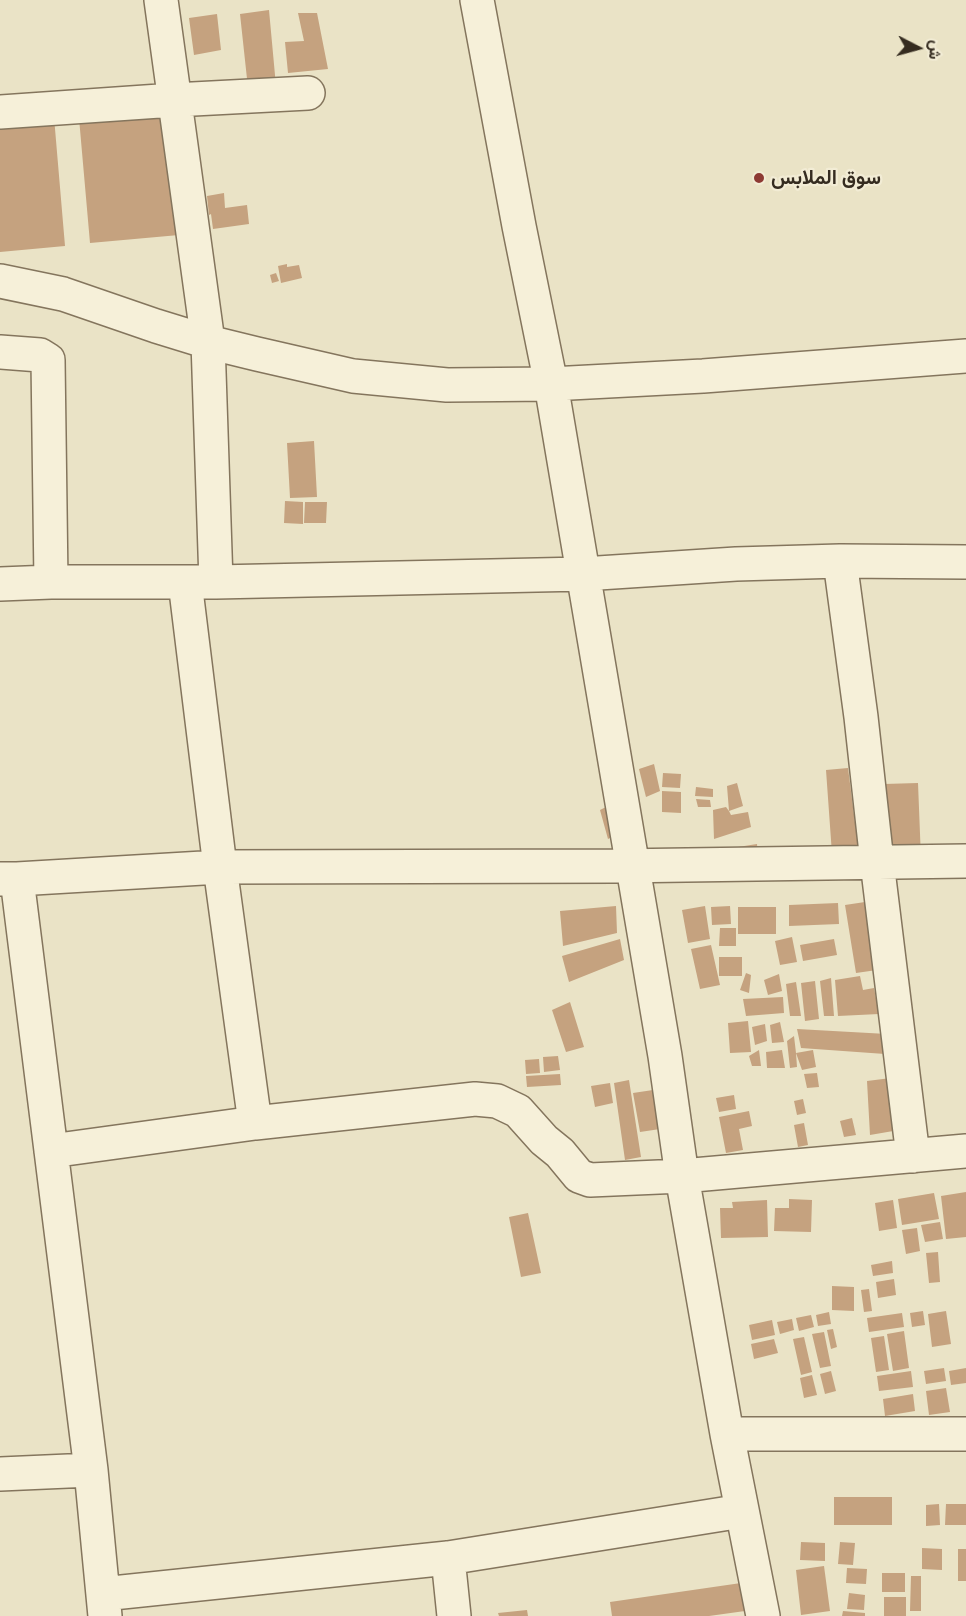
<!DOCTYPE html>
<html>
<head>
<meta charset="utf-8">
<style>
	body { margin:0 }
	#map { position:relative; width:966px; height:1616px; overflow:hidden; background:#eae3c6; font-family:Merriweather,Vazirmatn,serif }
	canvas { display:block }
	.north { position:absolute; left:888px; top:18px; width:60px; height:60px; -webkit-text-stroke:4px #f2ecd5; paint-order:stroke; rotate:96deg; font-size:16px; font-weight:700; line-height:24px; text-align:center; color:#352c20 }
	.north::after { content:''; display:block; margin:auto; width:21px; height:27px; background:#352c20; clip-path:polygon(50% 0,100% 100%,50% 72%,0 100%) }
</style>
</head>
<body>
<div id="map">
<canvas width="966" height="1616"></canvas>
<div class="north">ش</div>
</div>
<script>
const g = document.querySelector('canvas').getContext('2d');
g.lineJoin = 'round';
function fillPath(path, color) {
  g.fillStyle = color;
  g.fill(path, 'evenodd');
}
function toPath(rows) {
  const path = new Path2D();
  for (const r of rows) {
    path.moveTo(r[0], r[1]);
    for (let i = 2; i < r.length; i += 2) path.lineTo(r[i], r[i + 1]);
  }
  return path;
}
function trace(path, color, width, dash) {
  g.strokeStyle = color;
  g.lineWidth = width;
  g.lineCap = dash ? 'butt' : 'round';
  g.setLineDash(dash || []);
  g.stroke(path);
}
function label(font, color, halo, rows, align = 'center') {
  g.font = font + ' Merriweather,Vazirmatn,serif';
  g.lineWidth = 4.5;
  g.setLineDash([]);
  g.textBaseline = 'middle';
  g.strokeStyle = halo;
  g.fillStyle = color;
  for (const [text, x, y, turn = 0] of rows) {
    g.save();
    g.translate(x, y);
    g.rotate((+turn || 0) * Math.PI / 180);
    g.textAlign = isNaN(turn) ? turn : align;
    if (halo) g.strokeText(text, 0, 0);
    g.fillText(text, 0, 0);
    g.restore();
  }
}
fillPath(toPath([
	[269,10,276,86,248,88,240,14],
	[298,13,317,13,328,69,288,73,285,42,304,41],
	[217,14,221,50,194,55,189,18],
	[168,110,179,235,90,243,79,118],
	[54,117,65,246,0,252,0,123],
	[224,193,225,208,247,205,249,224,213,229,211,214,209,215,207,196],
	[287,264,287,267,299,265,302,278,281,283,278,266],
	[276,273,279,281,272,283,270,275],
	[314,441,317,497,290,498,287,443],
	[285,501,303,502,303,524,284,523],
	[305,502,327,502,326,523,304,523],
	[654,764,660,791,646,797,639,769],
	[848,768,858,846,832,854,826,770],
	[663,773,681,774,680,788,662,787],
	[737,783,743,806,729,811,731,815,748,812,751,827,714,839,713,810,726,807,729,811,727,786],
	[918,783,921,859,893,855,884,784],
	[696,787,713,789,713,797,695,796],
	[662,791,681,792,681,813,662,812],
	[696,799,710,800,711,807,698,807],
	[608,806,614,836,608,839,600,810],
	[757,844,758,856,744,861,738,847],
	[865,902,877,970,856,973,845,905],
	[838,903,839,924,789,926,789,905],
	[616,906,617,933,563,946,560,911],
	[705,906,710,939,688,943,682,910],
	[730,906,731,924,712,925,711,907],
	[738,907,776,907,776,934,738,934],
	[720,928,736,928,736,946,719,946],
	[792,937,797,962,780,965,775,941],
	[620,939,624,960,569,982,562,956],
	[834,939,837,955,803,961,800,945],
	[711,945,720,985,700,989,691,949],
	[719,957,742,957,742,976,719,976],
	[746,973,751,975,749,993,740,990],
	[779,974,782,991,768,995,764,980],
	[860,976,863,990,874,988,879,1014,838,1016,835,980],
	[831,978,834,1016,824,1016,820,981],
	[815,981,819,1019,805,1021,801,983],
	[796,982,801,1016,790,1016,786,984],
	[783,997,784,1013,746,1016,743,999],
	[570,1002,584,1047,566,1052,552,1010],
	[748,1021,751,1052,730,1053,728,1023],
	[780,1022,784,1042,772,1043,770,1025],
	[765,1024,767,1041,755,1045,752,1027],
	[797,1029,887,1034,885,1054,801,1048],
	[794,1036,796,1053,813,1050,816,1067,802,1070,796,1053,797,1067,790,1068,787,1041],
	[759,1050,761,1066,752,1066,749,1056],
	[782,1050,785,1068,767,1068,766,1052],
	[558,1056,560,1070,544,1072,543,1057],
	[539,1059,540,1073,526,1074,525,1060],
	[817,1073,819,1087,807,1088,804,1074],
	[560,1074,561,1085,527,1087,526,1076],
	[891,1078,899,1130,870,1135,867,1081],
	[629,1080,641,1157,625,1160,614,1083],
	[610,1083,613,1103,595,1107,591,1086],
	[653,1090,660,1129,640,1132,633,1093],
	[734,1095,736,1109,719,1112,716,1098],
	[803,1099,806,1113,797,1115,794,1101],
	[749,1111,752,1126,739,1129,743,1150,726,1153,719,1117],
	[852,1118,856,1135,844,1137,840,1121],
	[804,1123,808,1145,798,1147,794,1125],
	[966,1192,966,1237,946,1239,941,1196],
	[934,1193,939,1219,902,1225,898,1199],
	[789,1199,812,1200,811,1232,774,1231,775,1208,789,1208],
	[767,1200,768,1237,721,1238,720,1208,733,1208,732,1202],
	[893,1200,897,1228,879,1231,875,1203],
	[528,1213,541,1273,521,1277,509,1217],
	[940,1222,943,1239,925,1242,921,1225],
	[917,1228,920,1251,906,1254,902,1230],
	[938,1252,940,1282,929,1283,926,1253],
	[892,1261,893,1273,873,1276,871,1265],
	[894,1279,896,1295,878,1298,876,1282],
	[832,1286,854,1287,854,1311,832,1310],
	[869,1289,872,1311,864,1312,861,1290],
	[923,1311,925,1325,912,1327,910,1313],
	[946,1311,951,1344,932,1347,928,1314],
	[829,1312,831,1324,818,1326,816,1315],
	[902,1313,904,1327,869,1332,867,1318],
	[811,1315,814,1327,799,1331,796,1318],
	[792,1319,794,1330,780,1334,777,1322],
	[772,1320,775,1335,752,1340,749,1325],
	[833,1329,837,1347,831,1349,827,1330],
	[904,1331,909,1368,893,1371,887,1334],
	[824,1332,831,1366,820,1368,812,1334],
	[884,1336,889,1370,876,1372,871,1338],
	[804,1337,812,1372,801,1375,793,1339],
	[774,1339,778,1353,754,1359,751,1344],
	[944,1368,946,1381,926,1384,924,1371],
	[966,1368,966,1383,951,1385,949,1371],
	[831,1371,836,1391,825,1394,820,1374],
	[911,1371,913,1387,879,1391,877,1376],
	[812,1375,817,1395,804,1398,800,1378],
	[946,1388,950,1412,929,1415,926,1391],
	[913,1394,915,1411,885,1416,883,1399],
	[834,1497,892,1497,892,1525,834,1525],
	[939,1504,940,1525,926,1526,926,1505],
	[946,1504,966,1504,966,1525,945,1525],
	[801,1542,825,1543,825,1561,800,1560],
	[840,1542,855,1543,853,1565,838,1564],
	[922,1548,942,1549,942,1570,922,1569],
	[958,1549,966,1549,966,1581,958,1581],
	[824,1566,830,1611,801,1615,796,1570],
	[847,1568,867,1569,866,1584,846,1583],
	[882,1573,905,1573,905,1592,882,1592],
	[911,1576,921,1576,921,1611,910,1611],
	[741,1583,745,1611,709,1616,612,1616,610,1602],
	[849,1593,865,1595,864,1610,847,1609],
	[884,1597,906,1597,906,1616,884,1616],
	[527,1610,528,1616,499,1616,498,1613],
	[843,1611,865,1613,865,1616,842,1616]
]), '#c5a27f');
const minor = toPath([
	[161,0,208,342,216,582],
	[477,0,519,226,551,384,665,1056,682,1176,727,1434,763,1616],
	[0,112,174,100,308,93],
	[0,281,63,294,156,326,208,342,257,354,353,376,447,385,551,384,703,376,966,356],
	[0,352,40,355,48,360,51,582],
	[840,561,861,717,877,862,913,1156],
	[185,582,220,867,255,1123],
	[0,584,51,582,216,582,583,574,736,564,840,561,966,562],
	[0,879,17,879,220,867,617,866,966,861],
	[17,879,91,1470,105,1616],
	[51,1151,255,1123,475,1099,497,1101,518,1111,544,1140,560,1153,579,1176,590,1180,682,1176,966,1151],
	[727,1434,966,1434],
	[0,1474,91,1470],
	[448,1558,454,1616],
	[103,1594,448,1558,742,1511]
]);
trace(minor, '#84755d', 36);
trace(minor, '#f6f0d9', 33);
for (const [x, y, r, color] of [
	[759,178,6,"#8d3a33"]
]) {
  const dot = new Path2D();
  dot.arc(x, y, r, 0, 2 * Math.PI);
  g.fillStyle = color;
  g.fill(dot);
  trace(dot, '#f2ecd5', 2);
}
label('bold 20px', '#352c20', '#f2ecd5', [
	["سوق الملابس",771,178]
], 'left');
</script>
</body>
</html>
